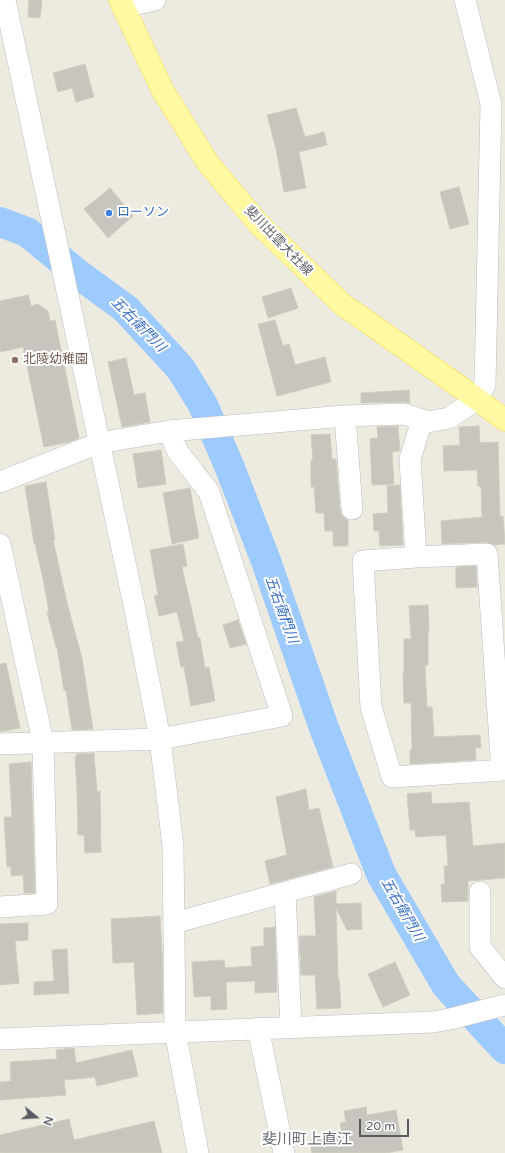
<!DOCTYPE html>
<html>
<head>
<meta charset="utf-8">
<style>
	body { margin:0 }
	#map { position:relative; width:505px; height:1153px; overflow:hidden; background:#edebdf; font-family:"Varela Round",sans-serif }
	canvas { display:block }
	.north { position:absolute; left:16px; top:1097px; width:40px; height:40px; -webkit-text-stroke:3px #fff; paint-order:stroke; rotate:108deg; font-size:11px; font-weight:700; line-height:16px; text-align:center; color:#585c61 }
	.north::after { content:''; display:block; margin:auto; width:14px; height:18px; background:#585c61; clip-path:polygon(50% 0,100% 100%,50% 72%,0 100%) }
	.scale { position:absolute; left:359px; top:1119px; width:50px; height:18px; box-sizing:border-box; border:2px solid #585c61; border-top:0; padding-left:5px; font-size:12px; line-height:14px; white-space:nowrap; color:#585c61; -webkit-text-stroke:3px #fff; paint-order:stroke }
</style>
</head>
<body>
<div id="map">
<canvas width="505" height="1153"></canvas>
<div class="north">N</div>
<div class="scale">20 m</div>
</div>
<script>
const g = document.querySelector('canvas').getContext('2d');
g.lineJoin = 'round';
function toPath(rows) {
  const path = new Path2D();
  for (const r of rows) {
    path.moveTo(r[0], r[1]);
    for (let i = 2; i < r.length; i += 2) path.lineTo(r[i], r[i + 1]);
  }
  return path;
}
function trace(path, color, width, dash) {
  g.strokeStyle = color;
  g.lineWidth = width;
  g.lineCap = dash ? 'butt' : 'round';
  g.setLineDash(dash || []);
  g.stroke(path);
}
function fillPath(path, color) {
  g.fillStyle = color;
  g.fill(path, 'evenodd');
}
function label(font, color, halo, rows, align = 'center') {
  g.font = font + ' "Varela Round","Noto Sans JP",sans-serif';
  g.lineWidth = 4;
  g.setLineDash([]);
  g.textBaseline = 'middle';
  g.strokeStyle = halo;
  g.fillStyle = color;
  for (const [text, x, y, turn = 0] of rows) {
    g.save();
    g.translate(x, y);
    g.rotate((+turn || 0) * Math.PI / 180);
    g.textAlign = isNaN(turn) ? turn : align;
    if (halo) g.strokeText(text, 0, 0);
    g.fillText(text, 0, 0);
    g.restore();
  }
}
trace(toPath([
	[0,222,27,232,78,274,126,309,181,369,203,405,230,468,266,561,324,728,381,874,446,985,505,1049]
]), '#9dcaff', 30);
const building = toPath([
	[29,0,42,0,40,18,28,17,29,0],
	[85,64,94,97,76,102,72,88,58,92,53,73,85,64],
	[296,108,305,137,324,132,327,145,299,152,306,188,284,192,276,149,267,115,296,108],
	[459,187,469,224,450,229,440,192,459,187],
	[110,188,133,216,108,238,84,209,110,188],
	[291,288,298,308,268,318,262,297,291,288],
	[28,295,31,306,38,304,48,311,50,321,55,320,79,438,69,442,44,447,23,347,0,352,0,301,28,295],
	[275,320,283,346,289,344,295,365,325,357,331,382,277,396,258,324,275,320],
	[126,358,134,395,145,393,150,422,122,427,108,362,126,358],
	[409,390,410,403,404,402,361,403,361,393,409,390],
	[398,426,400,451,392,452,394,484,372,485,370,439,378,438,377,427,398,426],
	[479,426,480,443,498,442,500,517,503,516,505,544,494,545,486,542,442,544,441,521,482,517,481,487,478,486,477,470,444,471,443,446,460,445,459,427,479,426],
	[330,434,332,459,336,459,340,510,342,516,348,520,348,546,333,546,333,531,325,531,324,513,316,513,314,487,311,487,311,460,313,460,311,435,330,434],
	[161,450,166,484,138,488,133,454,161,450],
	[46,482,55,540,53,540,68,607,82,658,93,729,72,730,66,690,64,691,57,647,56,647,47,612,49,611,42,574,35,544,34,544,25,486,46,482],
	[400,485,403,545,380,546,379,531,374,531,373,514,388,513,387,486,400,485],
	[190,488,199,538,172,544,163,493,190,488],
	[183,544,187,566,182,567,198,638,200,638,205,668,209,667,215,701,191,706,184,667,181,667,176,642,184,641,177,612,159,616,154,596,158,595,150,550,183,544],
	[476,566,477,587,456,588,456,567,476,566],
	[428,605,429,632,428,632,428,665,425,665,427,707,432,707,434,737,480,735,481,748,475,748,476,760,410,764,410,750,412,750,411,703,404,703,403,673,404,673,404,639,411,639,409,606,428,605],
	[238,620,246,644,230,648,223,625,238,620],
	[6,663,20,728,0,732,0,664,6,663],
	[94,753,97,792,100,791,101,852,85,853,84,835,78,835,77,790,75,757,77,756,76,754,94,753],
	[31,762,35,893,24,893,23,875,11,876,11,866,7,867,4,817,12,817,9,764,31,762],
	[306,789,309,810,319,808,333,867,270,884,265,861,287,855,276,797,306,789],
	[431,792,432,804,469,802,473,846,505,843,505,878,468,881,468,901,442,902,441,884,445,884,444,866,448,866,446,835,416,837,415,830,410,830,407,794,431,792],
	[336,891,336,904,361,903,362,929,347,930,336,908,338,978,339,978,341,1008,317,1009,315,975,301,975,299,936,316,936,314,897,336,891],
	[160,916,162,950,163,1013,137,1015,134,962,113,963,111,919,160,916],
	[28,923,28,940,15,941,19,983,0,985,0,924,28,923],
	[275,927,277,992,255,993,255,981,226,982,227,1009,211,1010,211,996,194,997,192,962,224,960,225,968,252,966,251,947,264,946,264,928,275,927],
	[67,949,69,993,34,995,34,982,54,981,52,950,67,949],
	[395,962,410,995,383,1007,368,974,395,962],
	[72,1048,74,1048,76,1063,132,1050,138,1076,97,1086,95,1077,64,1080,66,1095,0,1100,0,1082,11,1081,10,1062,57,1059,56,1050,72,1048],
	[366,1107,367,1115,396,1110,403,1150,386,1153,312,1153,310,1140,342,1134,340,1123,346,1122,344,1111,366,1107],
	[69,1119,74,1140,154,1121,162,1153,0,1153,0,1135,69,1119]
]);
fillPath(building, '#c7c5bd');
trace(building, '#d1cdbe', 1);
const minor = toPath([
	[5,0,134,605,160,739,173,846,175,1031,198,1153],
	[123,7,155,0],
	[345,416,352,509],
	[422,420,410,459,416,557,363,561,371,707,392,777,505,770],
	[0,482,99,443,169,431,345,416,404,414,428,422,449,418,477,399,485,385,491,104,465,0],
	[0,544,43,742,47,904,0,907],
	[416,557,487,554,502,770],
	[0,744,160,739,282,716,209,492,178,452,169,431],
	[285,892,291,1027],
	[480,892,480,947,505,978],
	[174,923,351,874],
	[258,1028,284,1153],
	[0,1039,433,1022,450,1019,505,1005]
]);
const major = toPath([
	[120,0,163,91,208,163,258,223,342,304,477,399,505,420]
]);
trace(minor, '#babcc2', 22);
trace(major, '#f8d94d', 23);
trace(minor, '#fff', 21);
trace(major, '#fff9a2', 22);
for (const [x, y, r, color] of [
	[109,213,4,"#3f7fe0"],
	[15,360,4,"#8d6e63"]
]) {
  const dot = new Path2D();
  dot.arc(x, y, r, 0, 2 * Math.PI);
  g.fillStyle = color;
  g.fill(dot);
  trace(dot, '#fff', 1.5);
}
label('13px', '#366cbe', '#fff', [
	["ローソン",117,213]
], 'left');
label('13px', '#585c61', '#fff', [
	["斐川出雲大社線",278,241,46]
]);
label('13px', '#785e54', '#fff', [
	["北陵幼稚園",23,360]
], 'left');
label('italic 14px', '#3b71c7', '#fff', [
	["五右衛門川",138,325,45],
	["五右衛門川",281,610,70],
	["五右衛門川",402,910,60]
]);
label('15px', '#696d74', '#fff', [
	["斐川町上直江",307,1140]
]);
</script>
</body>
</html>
